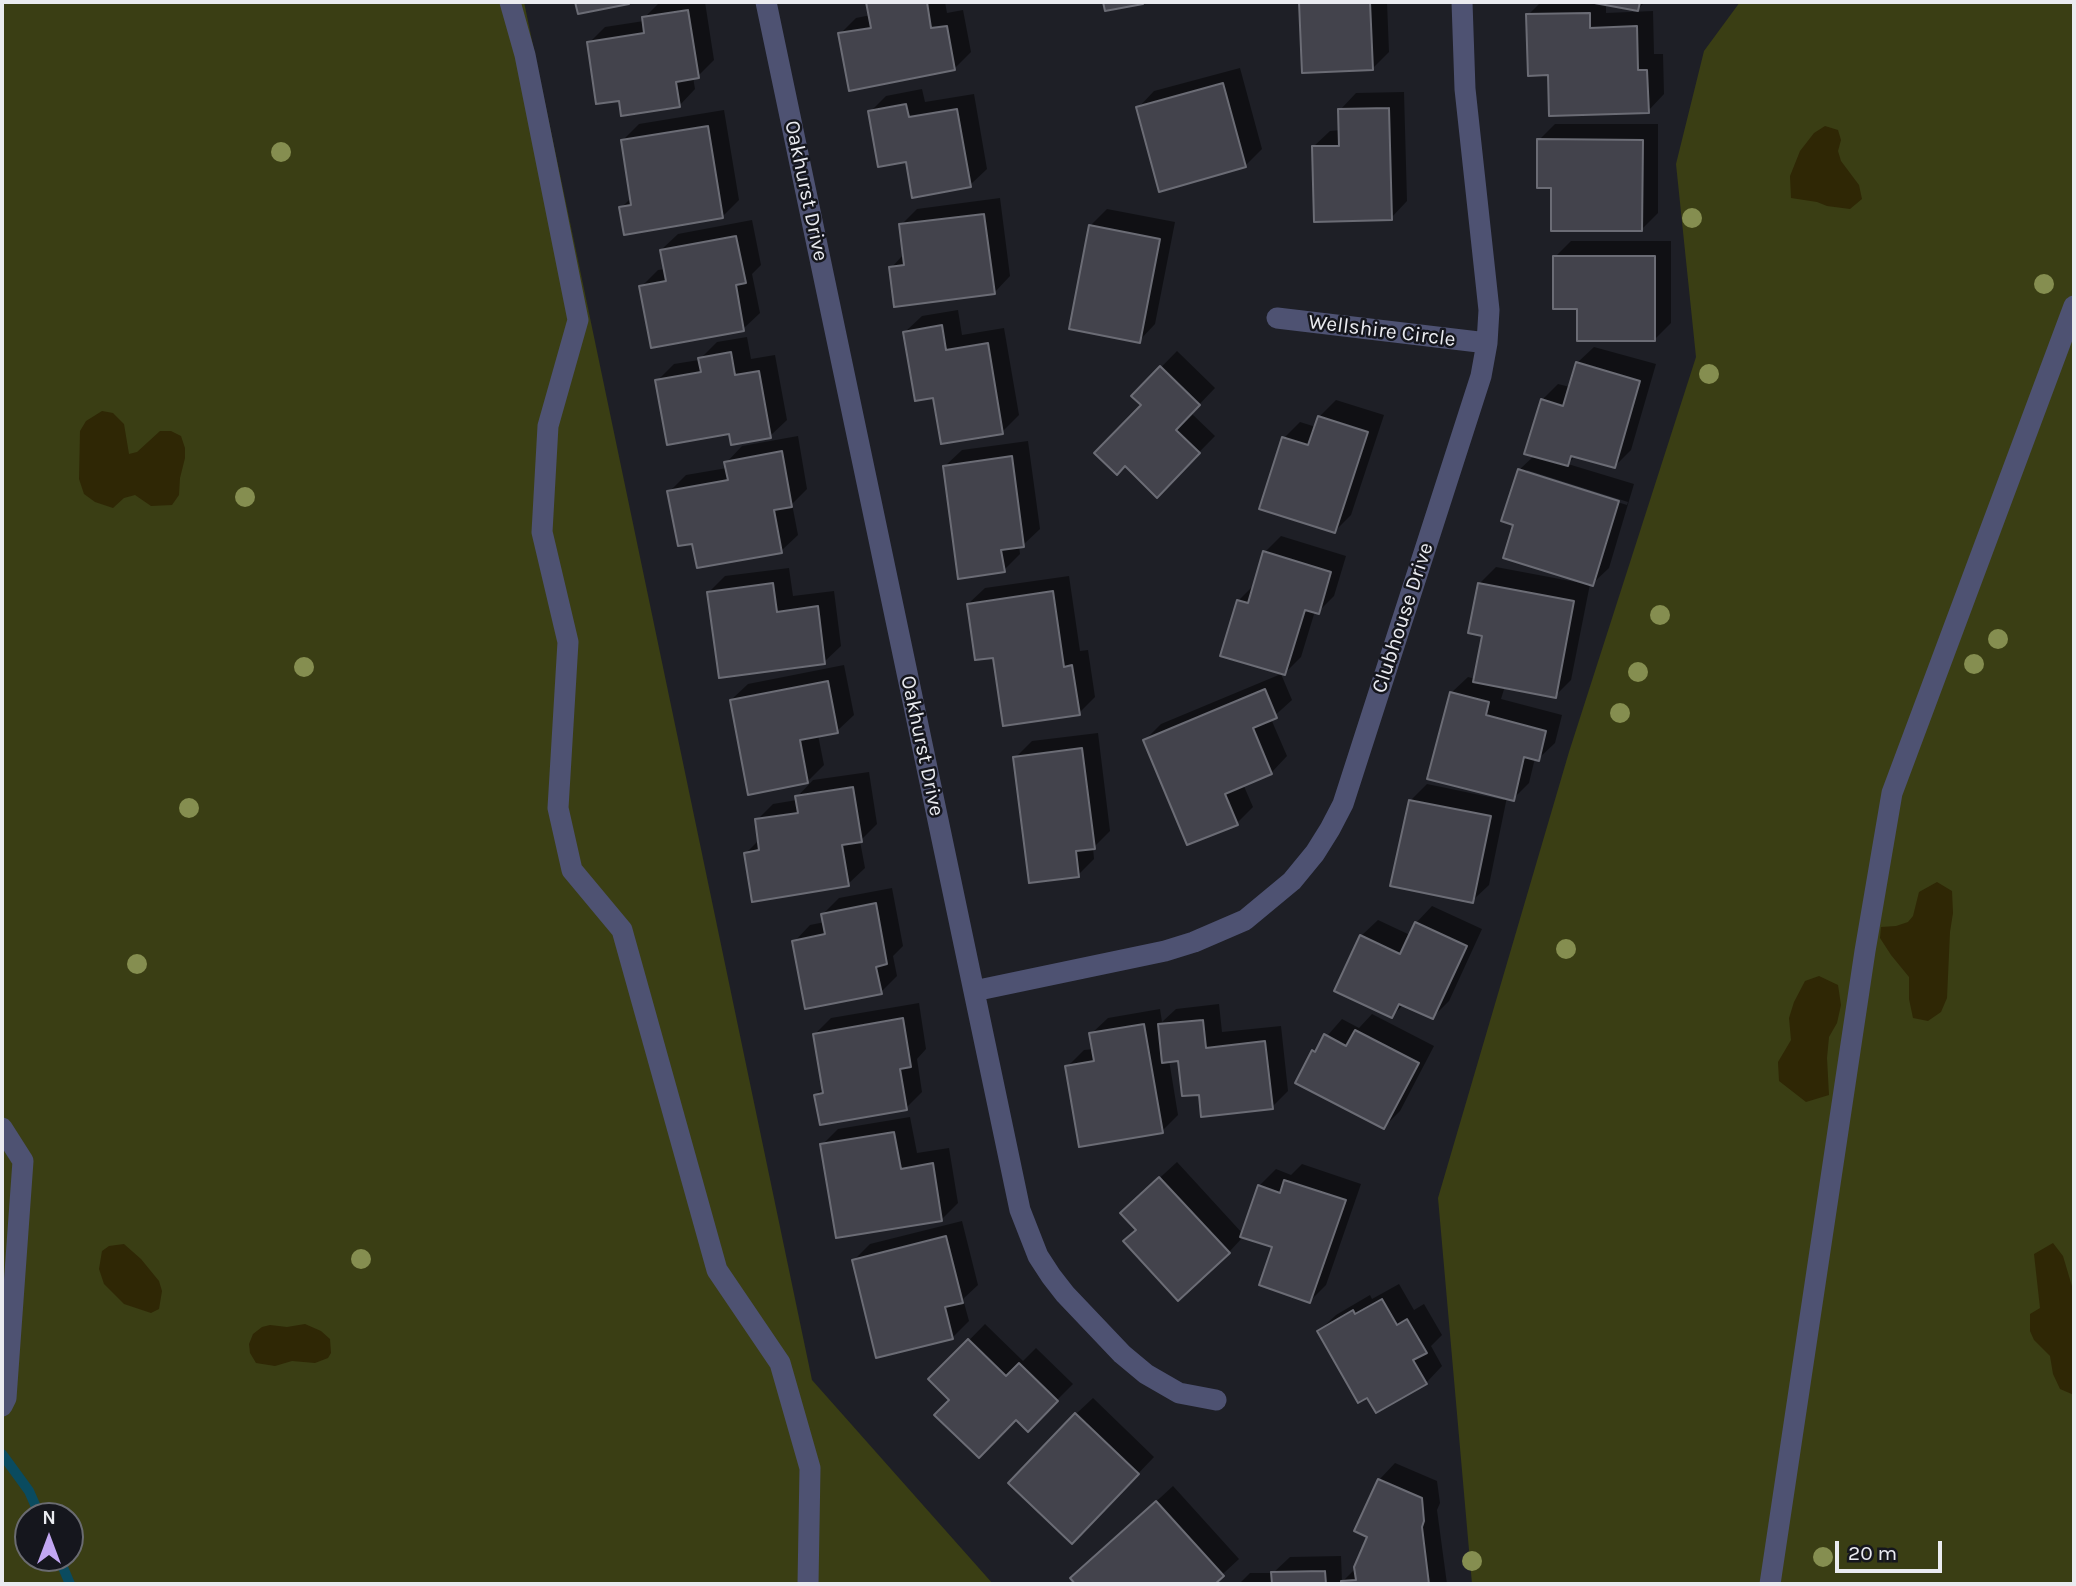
<!DOCTYPE html>
<html>
<head>
<meta charset="utf-8">
<style>
	body { margin:0 }
	#map { position:relative; width:2076px; height:1586px; overflow:hidden; background:#1e1f26; font-family:Karla,sans-serif }
	canvas { display:block }
	.frame { position:absolute; inset:0; border:4px solid #eaebf0; pointer-events:none }
	.north { position:absolute; left:14px; top:1502px; width:70px; height:70px; box-sizing:border-box; background:#15161d; border:2px solid #6a6b71; border-radius:50%; rotate:0deg; font-size:19px; font-weight:700; line-height:28px; text-align:center; color:#eaebf0 }
	.north::after { content:''; display:block; margin:auto; width:24px; height:32px; background:#c2a7f2; clip-path:polygon(50% 0,100% 100%,50% 72%,0 100%) }
	.scale { position:absolute; left:1835px; top:1541px; width:107px; height:32px; box-sizing:border-box; border:4px solid #eaebf0; border-top:0; padding-left:9px; font-size:21px; line-height:24px; white-space:nowrap; color:#eaebf0; -webkit-text-stroke:5px #15161d; paint-order:stroke }
</style>
</head>
<body>
<div id="map">
<canvas width="2076" height="1586"></canvas>
<div class="frame"></div>
<div class="north">N</div>
<div class="scale">20 m</div>
</div>
<script>
const g = document.querySelector('canvas').getContext('2d');
g.lineJoin = 'round';
function fillPath(path, color) {
  g.fillStyle = color;
  g.fill(path, 'evenodd');
}
function toPath(rows) {
  const path = new Path2D();
  for (const r of rows) {
    path.moveTo(r[0], r[1]);
    for (let i = 2; i < r.length; i += 2) path.lineTo(r[i], r[i + 1]);
  }
  return path;
}
function trace(path, color, width, dash) {
  g.strokeStyle = color;
  g.lineWidth = width;
  g.lineCap = dash ? 'butt' : 'round';
  g.setLineDash(dash || []);
  g.stroke(path);
}
function label(font, color, halo, rows, align = 'center') {
  g.font = font + ' Karla,sans-serif';
  g.lineWidth = 5;
  g.setLineDash([]);
  g.textBaseline = 'middle';
  g.strokeStyle = halo;
  g.fillStyle = color;
  for (const [text, x, y, turn = 0] of rows) {
    g.save();
    g.translate(x, y);
    g.rotate((+turn || 0) * Math.PI / 180);
    g.textAlign = isNaN(turn) ? turn : align;
    if (halo) g.strokeText(text, 0, 0);
    g.fillText(text, 0, 0);
    g.restore();
  }
}
fillPath(toPath([
	[2,2,524,2,812,1380,993,1584,2,1584],
	[28,1516,70,1516,70,1558,28,1558],
	[1740,2,2074,2,2074,1584,1472,1584,1438,1198,1569,752,1696,357,1676,164,1704,51]
]), '#3a3e14');
fillPath(toPath([
	[1825,126,1838,130,1841,140,1838,151,1841,161,1859,185,1862,199,1850,209,1827,206,1817,202,1791,198,1790,176,1800,151,1814,133],
	[102,411,113,413,124,424,129,454,137,452,160,431,171,431,181,436,185,448,185,458,180,478,179,495,172,505,151,506,135,495,124,498,113,508,95,502,84,494,79,479,80,431,86,421],
	[1937,882,1952,891,1953,913,1950,932,1947,998,1941,1012,1928,1021,1913,1018,1909,999,1909,977,1891,955,1880,938,1881,927,1896,926,1908,922,1913,916,1919,892],
	[1819,976,1838,985,1841,1005,1837,1023,1829,1037,1827,1058,1829,1095,1806,1102,1779,1081,1778,1062,1791,1040,1789,1018,1794,1002,1805,981],
	[2053,1243,2063,1256,2074,1293,2074,1395,2060,1389,2053,1374,2050,1356,2034,1340,2030,1331,2030,1314,2040,1308,2034,1254],
	[124,1244,141,1259,159,1281,162,1291,159,1309,151,1313,124,1304,104,1284,99,1269,102,1251,109,1246],
	[305,1324,321,1331,330,1339,331,1353,328,1358,315,1363,292,1361,275,1366,256,1363,250,1353,249,1344,253,1334,262,1327,270,1325,287,1327]
]), '#2f2705');
fillPath(toPath([
	[660,2,705,2,714,60,698,76,693,77,695,89,679,106,620,99,589,43,605,27,644,21,644,18],
	[868,2,945,2,947,13,963,10,971,52,954,69,840,34,856,18,871,15],
	[1301,2,1387,2,1389,52,1372,69,1304,71],
	[1541,2,1645,2,1637,10,1606,3,1606,13,1653,11,1654,54,1663,54,1664,94,1648,111,1550,73,1528,15],
	[1240,68,1262,149,1245,166,1138,108,1154,91],
	[922,89,925,102,974,94,987,169,970,185,907,160,870,112,886,96],
	[1404,92,1407,201,1391,218,1313,147,1330,131,1341,130,1340,110,1356,93],
	[724,110,739,200,722,217,621,208,632,197,623,140,639,124],
	[1555,124,1658,124,1658,213,1641,230,1553,186,1539,140],
	[1000,198,1010,276,994,293,891,268,904,254,901,225,917,209],
	[1107,209,1175,222,1155,324,1139,341,1090,226],
	[752,220,761,265,752,274,760,313,743,329,641,287,658,270,665,269,661,250,678,234],
	[1571,241,1671,241,1671,323,1655,339,1555,257],
	[958,310,962,335,1004,328,1019,415,1002,432,935,396,905,332,922,316],
	[747,337,751,359,775,355,787,420,770,436,730,431,657,381,674,364,699,360,717,342],
	[1594,347,1656,364,1631,450,1615,466,1576,455,1568,464,1634,484,1609,568,1592,584,1590,584,1571,680,1555,696,1505,686,1501,699,1562,715,1555,743,1538,759,1535,758,1529,783,1513,799,1507,797,1489,885,1472,901,1410,801,1427,784,1504,800,1505,797,1451,693,1468,677,1476,679,1484,635,1479,584,1496,567,1581,583,1581,581,1515,524,1519,470,1535,455,1542,400,1558,384,1570,387,1577,363],
	[1527,470,1628,502,1627,505,1527,474],
	[1177,351,1215,388,1191,413,1215,436,1157,495,1143,405,1133,396],
	[1336,400,1384,415,1351,515,1335,531,1284,438,1300,422,1316,427,1319,417],
	[798,436,807,489,792,504,798,535,781,551,693,542,669,492,686,475,727,468,726,463,742,446],
	[1028,441,1040,529,1023,545,1019,546,1020,554,1004,570,945,466,962,450],
	[1281,536,1346,556,1334,596,1318,612,1315,611,1301,657,1285,673,1238,601,1255,584,1265,552],
	[789,568,793,596,834,591,841,646,824,662,709,592,725,576],
	[1069,576,1080,651,1088,650,1095,697,1079,713,994,656,968,604,985,588],
	[844,665,854,715,837,731,818,735,824,765,808,781,812,780,749,793,731,700,748,684],
	[1281,674,1292,700,1271,719,1287,756,1271,773,1243,784,1253,807,1237,823,1145,740,1161,724],
	[1098,733,1110,831,1093,848,1094,859,1078,875,1015,758,1032,741],
	[869,772,877,824,860,841,865,868,848,884,746,853,760,839,757,820,773,804,797,800,797,797,813,780],
	[892,888,903,946,893,956,897,976,881,992,794,942,810,925,825,922,823,914,839,898],
	[1432,906,1482,929,1449,1001,1433,1017,1404,1004,1392,1016,1361,936,1378,920,1410,935,1416,923],
	[919,1003,926,1049,917,1059,922,1092,906,1108,816,1095,824,1087,815,1034,831,1018],
	[1219,1004,1222,1032,1281,1026,1288,1091,1272,1107,1200,1093,1180,1059,1169,1060,1178,1115,1162,1131,1067,1067,1084,1050,1094,1049,1091,1034,1108,1018,1160,1009,1162,1022,1176,1009],
	[1372,1014,1434,1046,1400,1111,1384,1127,1298,1082,1314,1051,1342,1019,1359,1028],
	[910,1117,917,1153,949,1148,958,1203,942,1219,822,1145,838,1129],
	[1177,1162,1243,1234,1259,1186,1276,1169,1291,1175,1302,1164,1361,1184,1326,1285,1310,1301,1274,1246,1244,1236,1229,1252,1138,1229,1139,1197],
	[962,1221,978,1285,963,1299,969,1321,952,1338,854,1260,870,1244],
	[1399,1284,1414,1310,1424,1304,1442,1335,1431,1346,1442,1366,1426,1383,1368,1395,1319,1331,1336,1315,1370,1295,1372,1299],
	[985,1324,1023,1361,1036,1348,1073,1384,1028,1429,1016,1418,952,1400,931,1379],
	[1093,1398,1154,1457,1089,1525,1076,1414],
	[1395,1463,1437,1481,1440,1503,1437,1510,1447,1584,1239,1584,1250,1573,1273,1573,1290,1557,1341,1556,1342,1582,1356,1568,1369,1537,1379,1480],
	[1173,1486,1239,1559,1212,1584,1078,1584,1073,1578]
]), '#0007');
trace(toPath([
	[2,1454,29,1491,40,1516],
	[59,1558,70,1584]
]), '#0a4b5f', 10);
const building = toPath([
	[575,2,628,2,629,4,578,14,575,2],
	[866,2,927,2,931,28,947,26,955,70,849,91,838,33,871,28,866,2],
	[1103,2,1142,2,1143,4,1105,11,1103,2],
	[1299,2,1370,2,1373,70,1302,73,1299,2],
	[1589,2,1640,2,1638,11,1589,2],
	[688,10,699,78,676,82,680,107,621,116,619,101,596,104,587,42,644,33,642,17,688,10],
	[1590,13,1590,28,1637,26,1638,70,1647,70,1649,113,1549,116,1548,75,1528,76,1526,14,1590,13],
	[1223,83,1246,167,1159,192,1136,107,1223,83],
	[906,104,909,117,957,109,971,187,912,198,906,162,878,167,868,111,906,104],
	[1389,108,1392,220,1314,222,1312,146,1339,146,1338,109,1389,108],
	[708,126,723,218,624,235,619,207,631,205,621,140,708,126],
	[1537,139,1643,140,1642,231,1551,231,1551,188,1537,188,1537,139],
	[984,214,995,294,894,307,889,267,904,265,899,224,984,214],
	[1089,225,1160,239,1140,343,1069,329,1089,225],
	[736,236,746,283,736,285,744,331,651,348,639,286,666,281,660,250,736,236],
	[1553,256,1655,256,1655,341,1577,341,1577,309,1553,309,1553,256],
	[942,325,946,350,988,343,1003,434,941,444,933,398,915,401,903,332,942,325],
	[731,352,735,375,759,371,771,438,731,445,729,434,667,445,655,380,701,372,698,358,731,352],
	[1576,362,1640,381,1615,468,1571,456,1568,466,1524,454,1541,399,1563,406,1576,362],
	[1160,366,1200,405,1176,430,1200,453,1157,498,1125,466,1117,475,1094,453,1141,405,1131,396,1160,366],
	[1318,416,1368,432,1335,533,1259,509,1282,437,1308,445,1318,416],
	[782,451,792,507,774,510,782,553,697,568,692,544,678,546,667,491,728,480,724,462,782,451],
	[1012,456,1024,547,1001,550,1005,572,958,579,943,466,1012,456],
	[1518,469,1619,501,1593,586,1503,558,1513,525,1501,521,1518,469],
	[1263,551,1331,572,1319,614,1305,610,1285,675,1220,656,1237,600,1248,603,1263,551],
	[773,583,777,612,818,606,825,664,719,678,707,592,773,583],
	[1478,583,1574,601,1556,698,1473,682,1482,636,1468,633,1478,583],
	[1053,591,1064,667,1072,665,1080,715,1003,726,993,658,975,660,967,604,1053,591],
	[828,681,838,733,800,740,808,783,748,795,730,700,828,681],
	[1265,689,1277,718,1253,728,1272,774,1225,794,1238,825,1187,845,1143,740,1265,689],
	[1450,692,1489,702,1486,715,1546,731,1539,761,1524,757,1514,801,1427,779,1450,692],
	[1082,748,1095,849,1076,851,1079,877,1029,883,1013,757,1082,748],
	[853,787,862,842,842,845,849,886,752,902,744,853,759,850,755,819,798,813,795,796,853,787],
	[1409,800,1491,816,1473,903,1390,886,1409,800],
	[876,903,887,964,876,967,882,994,805,1009,792,941,825,934,821,914,876,903],
	[1415,922,1467,946,1433,1019,1399,1004,1392,1018,1334,991,1360,935,1400,954,1415,922],
	[903,1018,911,1067,900,1069,907,1110,820,1125,814,1095,823,1093,813,1034,903,1018],
	[1203,1020,1206,1048,1265,1041,1273,1109,1201,1117,1199,1095,1182,1096,1178,1061,1162,1063,1158,1024,1203,1020],
	[1144,1024,1163,1133,1079,1147,1065,1066,1094,1061,1089,1033,1144,1024],
	[1355,1030,1419,1063,1384,1129,1295,1083,1312,1050,1315,1052,1324,1034,1346,1046,1355,1030],
	[894,1132,901,1169,933,1163,942,1221,836,1238,820,1144,894,1132],
	[1159,1177,1230,1253,1178,1301,1123,1241,1136,1230,1120,1213,1159,1177],
	[1284,1180,1346,1200,1310,1303,1259,1285,1272,1247,1240,1237,1258,1185,1280,1193,1284,1180],
	[946,1236,963,1303,945,1307,953,1339,876,1358,852,1260,946,1236],
	[1382,1299,1397,1325,1407,1319,1427,1353,1413,1360,1427,1384,1376,1413,1367,1398,1358,1403,1317,1331,1353,1310,1355,1314,1382,1299],
	[968,1339,1006,1376,1019,1363,1058,1401,1028,1432,1016,1420,979,1458,934,1415,949,1400,928,1379,968,1339],
	[1075,1413,1139,1474,1072,1544,1008,1483,1075,1413],
	[1378,1479,1422,1498,1424,1521,1422,1527,1429,1584,1341,1584,1341,1581,1356,1580,1354,1567,1367,1537,1354,1531,1378,1479],
	[1156,1501,1224,1576,1215,1584,1075,1584,1070,1578,1156,1501],
	[1325,1571,1326,1584,1272,1584,1271,1572,1325,1571]
]);
fillPath(building, '#43434c');
trace(building, '#6b6c75', 2);
trace(toPath([
	[510,2,525,55,578,320,548,426,542,532,568,642,558,808,572,870,622,930,717,1270,780,1363,810,1468,808,1584],
	[2,1128,23,1161,6,1398,2,1406],
	[1770,1584,1865,951,1892,793,2074,306]
]), '#4e5272', 21);
trace(toPath([
	[766,2,1020,1210,1038,1256,1051,1276,1065,1294,1122,1354,1146,1374,1179,1393,1216,1400],
	[1277,318,1487,343],
	[974,991,1165,951,1194,942,1245,920,1292,881,1315,853,1330,829,1343,804,1481,376,1487,343,1489,310,1465,89,1462,2]
]), '#4e5272', 21);
g.fillStyle = '#858e50';
for (const [x, y] of [
	[281,152],
	[1692,218],
	[2044,284],
	[1709,374],
	[245,497],
	[1660,615],
	[1998,639],
	[1974,664],
	[304,667],
	[1638,672],
	[1620,713],
	[189,808],
	[1566,949],
	[137,964],
	[361,1259],
	[1823,1557],
	[1472,1561]
]) {
  g.beginPath();
  g.arc(x, y, 10, 0, 2 * Math.PI);
  g.fill();
}
label('21px', '#eaebf0', '#15161d', [
	["Oakhurst Drive",806,191,78],
	["Wellshire Circle",1382,331,7],
	["Clubhouse Drive",1403,618,-72],
	["Oakhurst Drive",922,746,78]
]);
</script>
</body>
</html>
